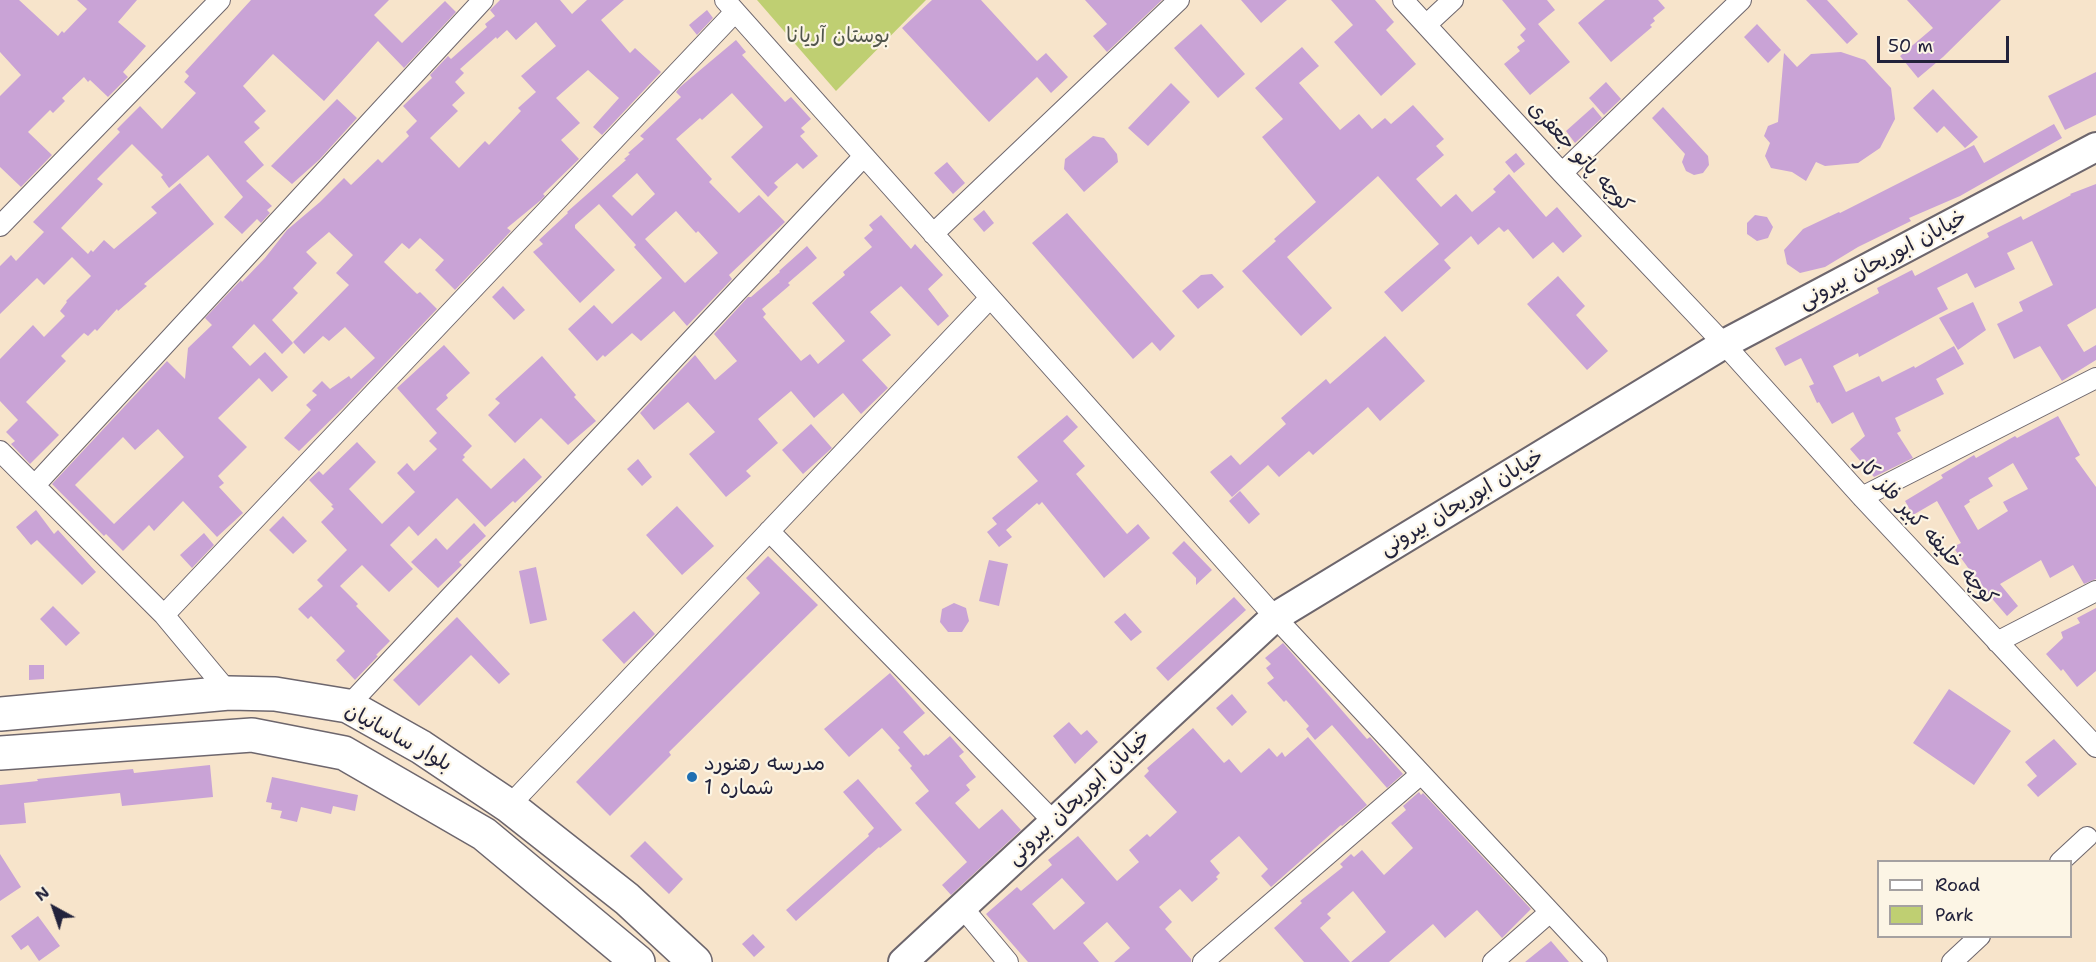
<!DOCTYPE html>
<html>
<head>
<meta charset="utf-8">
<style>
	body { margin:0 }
	#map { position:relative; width:2096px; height:962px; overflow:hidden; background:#f7e4cb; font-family:"Shantell Sans",sans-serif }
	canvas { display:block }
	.legend { position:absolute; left:1877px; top:860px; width:195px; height:78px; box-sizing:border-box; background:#fcf5e5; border:2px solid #a5a1a1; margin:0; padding:8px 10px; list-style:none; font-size:18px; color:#22223b }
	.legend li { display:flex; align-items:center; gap:12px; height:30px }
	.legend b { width:30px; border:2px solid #a5a1a1 }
	.north { position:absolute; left:24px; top:878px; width:60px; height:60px; -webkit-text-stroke:4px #fcf5e5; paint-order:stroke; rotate:320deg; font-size:16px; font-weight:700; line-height:24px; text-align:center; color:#22223b }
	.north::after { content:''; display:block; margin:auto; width:21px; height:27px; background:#22223b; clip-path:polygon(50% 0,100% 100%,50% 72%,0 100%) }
	.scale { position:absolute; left:1877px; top:36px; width:132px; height:27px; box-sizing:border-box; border:3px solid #22223b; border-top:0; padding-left:8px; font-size:18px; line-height:21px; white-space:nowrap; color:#22223b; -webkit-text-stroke:4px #fcf5e5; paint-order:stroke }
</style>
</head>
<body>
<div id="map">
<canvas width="2096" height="962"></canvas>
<ul class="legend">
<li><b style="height:8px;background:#fff"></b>Road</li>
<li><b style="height:16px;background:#bfcf72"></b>Park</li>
</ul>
<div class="north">N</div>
<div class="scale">50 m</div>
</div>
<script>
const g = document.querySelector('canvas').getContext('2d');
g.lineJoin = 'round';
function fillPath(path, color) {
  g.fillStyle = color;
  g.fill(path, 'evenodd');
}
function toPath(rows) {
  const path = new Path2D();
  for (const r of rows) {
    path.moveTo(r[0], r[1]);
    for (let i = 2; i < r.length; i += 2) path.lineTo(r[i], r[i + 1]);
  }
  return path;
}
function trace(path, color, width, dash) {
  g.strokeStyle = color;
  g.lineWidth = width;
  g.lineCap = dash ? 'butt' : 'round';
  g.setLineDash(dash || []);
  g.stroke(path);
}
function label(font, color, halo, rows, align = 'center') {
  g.font = font + ' "Shantell Sans","Playpen Sans Arabic",sans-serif';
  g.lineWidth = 4.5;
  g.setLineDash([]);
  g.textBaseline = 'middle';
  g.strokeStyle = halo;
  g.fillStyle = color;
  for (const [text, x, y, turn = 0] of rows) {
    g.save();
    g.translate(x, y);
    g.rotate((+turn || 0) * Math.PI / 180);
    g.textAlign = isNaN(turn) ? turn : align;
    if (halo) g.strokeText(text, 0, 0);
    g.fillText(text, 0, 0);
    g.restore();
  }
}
fillPath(toPath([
	[757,0,926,0,836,91]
]), '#bfcf72');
fillPath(toPath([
	[0,0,19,0,58,36,62,31,64,33,87,9,77,0,137,0,118,22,146,46,123,72,128,77,108,97,90,80,88,82,84,77,62,98,65,101,53,113,50,110,28,132,52,155,21,187,0,167,0,96,21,75,0,52],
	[251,0,389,0,374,15,402,43,445,1,456,12,404,68,378,41,324,101,273,54,243,86,266,111,254,122,260,128,244,142,264,165,246,181,272,206,267,210,270,213,261,223,257,219,242,234,224,217,243,197,208,155,169,188,161,177,163,175,132,144,97,179,103,184,61,228,88,254,91,250,93,252,104,240,114,249,157,213,151,207,180,183,214,224,144,284,147,286,118,311,117,309,97,331,95,329,88,336,84,333,61,356,66,361,26,402,59,435,30,464,11,444,15,441,6,432,18,420,0,401,0,359,33,325,44,337,65,316,60,311,67,302,66,301,91,276,72,257,44,285,37,278,0,314,0,266,11,255,16,261,44,232,33,222,120,132,117,129,140,106,162,129,196,93,184,82,189,76,185,72],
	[500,0,560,0,572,14,587,0,624,0,601,20,630,53,635,48,661,72,602,135,593,127,619,98,588,70,556,98,580,123,561,140,579,159,543,194,545,196,541,200,507,228,511,231,455,290,435,270,444,260,420,238,409,249,402,243,384,262,417,294,420,292,437,309,343,408,299,451,284,438,311,410,306,405,317,395,312,391,322,381,330,389,349,376,351,379,375,358,345,327,329,341,323,336,304,354,293,342,349,285,336,273,353,255,329,232,306,252,317,263,293,288,298,293,272,320,293,343,282,354,254,324,232,347,250,366,265,352,288,377,272,392,259,378,218,418,247,447,218,476,224,483,219,487,243,513,217,537,183,501,154,531,149,525,123,551,106,534,104,536,52,484,167,361,185,379,188,348,212,325,205,318,241,280,242,282,265,258,287,230,320,202,344,178,351,185,378,159,382,163,409,136,406,132,417,121,403,106,432,78,430,75,448,56,451,59,487,27,485,24,495,16,490,10],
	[536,22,556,46,521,76,536,92,518,108,521,111,489,145,485,141,459,168,430,138,458,111,452,105,465,93,455,82,464,73,460,69,496,37,497,39,507,30,516,40],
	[158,429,184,457,114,524,75,485,123,437,135,450],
	[932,0,981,0,1037,61,1046,53,1068,77,1051,93,1037,77,989,122,902,28],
	[1085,0,1162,0,1107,52,1093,36,1107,24],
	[1241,0,1287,0,1261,23],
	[1331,0,1375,0,1394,22,1386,30,1416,64,1381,96,1334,42,1353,25],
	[1502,0,1547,0,1555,10,1538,24,1570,62,1530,95,1504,64,1520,51,1517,47,1525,41,1520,35,1526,29],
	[1605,0,1658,0,1665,8,1653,18,1655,21,1650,25,1652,27,1611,62,1578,23],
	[1806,0,1827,0,1858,34,1847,44],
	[1907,0,2001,0,1943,57,1918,78,1900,56,1933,28],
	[707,10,713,18,697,35,689,25],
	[1201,24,1245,74,1218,98,1174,48],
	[1757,24,1781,50,1768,63,1744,37],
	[736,40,746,52,742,55,785,102,791,97,811,119,801,128,805,132,800,136,818,156,803,169,797,163,774,183,778,187,768,197,731,157,763,127,732,93,702,120,700,118,676,139,712,179,709,182,739,213,759,195,785,222,729,275,732,279,687,326,674,311,641,341,632,333,605,357,603,355,597,361,568,329,594,305,612,324,662,278,634,247,636,245,599,204,575,225,575,228,615,270,580,303,533,252,543,244,539,240,568,213,567,212,626,160,624,159,630,154,628,153,644,139,640,136,681,97,676,92,680,87],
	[637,173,655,194,632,216,612,196],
	[676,211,696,233,698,231,718,253,685,283,645,239],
	[1302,47,1319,66,1299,83,1340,130,1359,114,1372,129,1385,118,1391,124,1413,105,1444,139,1436,146,1444,155,1416,179,1441,207,1456,194,1472,212,1496,192,1493,189,1509,174,1546,217,1557,207,1582,236,1563,253,1553,242,1533,259,1508,229,1504,232,1499,227,1478,245,1471,236,1444,260,1451,268,1402,312,1384,292,1439,244,1378,176,1287,257,1332,308,1301,336,1242,271,1276,241,1274,239,1316,202,1262,137,1283,119,1255,88],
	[1841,52,1865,60,1891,88,1895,119,1880,148,1858,163,1825,166,1816,162,1806,181,1792,172,1771,168,1765,156,1770,143,1764,136,1768,126,1778,122,1784,53,1797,67,1811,54],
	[2096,72,2096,115,2065,130,2048,96],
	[1606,82,1621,99,1604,115,1589,98],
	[1171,83,1190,102,1148,146,1128,128],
	[1933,89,1978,137,1965,148,1944,126,1937,133,1913,108],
	[337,99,357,118,319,160,292,184,271,166],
	[1593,107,1602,118,1575,143,1566,131],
	[1663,107,1708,156,1709,165,1703,173,1694,175,1686,171,1682,162,1685,154,1652,118],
	[2054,124,2062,138,1960,196,1909,218,1911,221,1858,247,1825,267,1800,273,1787,264,1784,250,1803,229,1839,212,1840,213,1974,145,1984,163],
	[1093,136,1104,138,1117,154,1118,162,1084,192,1064,169,1065,159],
	[1516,153,1525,164,1514,173,1505,162],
	[947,162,965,183,953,194,934,173],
	[2096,184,2096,308,2067,325,2084,352,2096,345,2096,360,2062,381,2040,346,2014,359,1997,324,2023,311,2019,302,2053,285,2032,241,2007,253,2015,269,1975,288,1967,273,1937,288,1948,309,1859,357,1858,353,1833,366,1846,392,1879,376,1882,382,1914,366,1915,368,1954,346,1964,364,1936,379,1944,394,1895,418,1901,431,1897,433,1913,458,1874,477,1850,449,1865,436,1853,412,1832,424,1819,402,1817,403,1809,386,1814,384,1801,358,1785,366,1775,348,1879,293,1877,288,1912,270,1915,276,1989,237,1987,233,2021,216,2023,220,2071,195,2070,194],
	[984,210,994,223,984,232,973,219],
	[1067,213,1175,336,1160,351,1152,342,1133,359,1032,243],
	[881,215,911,249,915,244,943,275,928,289,949,316,938,326,901,286,870,312,891,335,862,360,888,388,861,414,843,393,814,418,791,391,758,419,778,443,746,471,751,476,726,497,689,454,715,432,688,402,654,430,640,413,695,355,715,380,737,361,714,334,748,297,751,297,780,272,779,271,807,246,817,258,788,283,790,285,762,309,766,314,763,317,801,361,810,354,818,364,845,341,812,303,845,275,843,272,872,247,864,238,873,230,869,225],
	[1755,215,1767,217,1773,227,1768,238,1757,241,1747,234,1747,223],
	[1212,274,1224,287,1198,309,1182,291,1201,275],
	[1558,276,1585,306,1576,315,1608,351,1587,370,1527,304],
	[503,286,525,310,514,320,492,297],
	[1973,302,1986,330,1958,350,1939,318],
	[1385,336,1425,381,1380,421,1368,407,1313,455,1309,451,1279,477,1268,465,1232,497,1210,472,1231,455,1240,465,1286,424,1281,418,1326,379,1330,384],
	[444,345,470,373,446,395,448,398,436,409,472,446,463,455,465,457,462,460,491,489,524,458,542,477,515,503,513,501,485,527,457,498,418,536,409,526,390,545,413,569,389,592,362,565,340,586,358,604,356,606,390,641,376,655,378,656,355,680,336,660,345,651,311,616,308,619,298,609,323,586,317,580,347,550,321,522,334,509,331,506,333,505,309,480,319,471,323,475,357,442,376,462,349,489,382,524,415,492,397,473,407,463,414,471,437,449,429,441,437,433,397,388],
	[542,356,576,395,574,397,596,421,568,445,541,418,515,443,488,415,500,403,495,399],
	[1067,415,1078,427,1063,441,1085,466,1076,474,1127,534,1138,524,1150,538,1104,578,1042,502,1039,505,1037,503,1006,530,1012,537,999,547,987,532,997,524,992,518,1038,481,1017,457],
	[2058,416,2080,455,2075,458,2096,487,2096,579,2084,584,2073,565,2050,578,2041,560,2000,584,2018,606,2007,616,1982,587,1953,547,1961,543,1937,501,1913,515,1905,501,1943,478,1941,475,1974,455,1976,458,2015,436,2017,438],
	[2013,463,2028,489,2003,502,2008,511,1978,530,1964,506,1970,502,1969,500,1993,486,1988,478],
	[811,424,832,448,803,474,782,450],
	[638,459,652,477,642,486,627,469],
	[1240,491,1260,514,1249,524,1229,501],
	[677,506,714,546,682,575,646,535],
	[36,510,54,534,58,530,96,572,82,585,37,540,31,545,16,527],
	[283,516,307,541,293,554,269,530],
	[474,523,486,536,459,562,462,565,438,588,411,562,436,538,447,550],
	[204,533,214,545,192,568,180,555],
	[1184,541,1212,570,1196,585,1196,578,1172,553],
	[768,556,818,605,669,752,671,755,610,816,576,782,760,593,746,578],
	[989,560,1008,564,999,606,979,601],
	[536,567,547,620,530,624,519,571],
	[1234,597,1246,610,1168,681,1156,668],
	[954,603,966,608,969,621,962,632,948,632,940,622,942,609],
	[53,606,80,633,66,646,40,619],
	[2096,608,2096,671,2077,687,2063,669,2061,671,2046,654,2063,638,2061,632,2080,623,2077,618],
	[634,611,655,634,624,664,602,640],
	[1125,613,1142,632,1131,641,1114,622],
	[457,617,510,674,499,684,471,655,419,706,393,680],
	[1283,643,1367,739,1370,737,1403,774,1387,788,1332,725,1315,740,1306,729,1309,726,1286,700,1284,702,1267,683,1274,678,1266,668,1271,664,1265,658],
	[29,665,44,665,44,679,29,680],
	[890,673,925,713,903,732,924,756,926,754,928,755,950,736,964,752,959,756,976,777,966,785,970,790,955,803,979,829,1002,809,1021,830,951,895,942,885,967,862,915,803,929,791,910,768,912,766,898,750,900,748,882,728,849,757,824,729],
	[1949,689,2011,731,1974,785,1913,743],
	[1232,694,1247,712,1232,726,1216,708],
	[1069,722,1081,735,1087,730,1098,742,1075,764,1053,736],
	[1193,728,1224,763,1229,759,1241,773,1269,748,1277,757,1282,752,1285,757,1308,737,1367,805,1342,826,1341,825,1271,887,1261,876,1268,869,1239,836,1210,861,1220,873,1216,877,1218,879,1192,902,1180,889,1159,907,1172,922,1165,929,1191,959,1191,962,1114,962,1130,948,1107,922,1083,943,1099,962,1028,962,986,914,1017,887,1021,891,1052,865,1048,860,1078,836,1117,881,1139,862,1129,850,1147,834,1150,837,1177,812,1144,776,1149,771,1147,768],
	[1062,878,1085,903,1054,930,1032,904],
	[2054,739,2077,764,2038,797,2027,785,2037,776,2025,762],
	[210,765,213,797,122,806,120,793,24,803,26,823,0,825,0,785,38,781,37,779,133,769,134,773],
	[272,777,358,795,355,811,333,806,331,814,301,807,297,822,280,818,282,811,271,809,272,803,266,802],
	[858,779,902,830,880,848,879,847,796,921,786,910,869,836,868,834,874,828,843,792],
	[1419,792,1421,795,1423,793,1531,909,1502,938,1477,910,1445,938,1433,924,1389,962,1351,962,1386,932,1353,891,1327,914,1331,918,1320,928,1350,962,1304,962,1274,928,1302,903,1300,901,1343,867,1340,864,1351,854,1354,857,1362,850,1384,875,1413,848,1391,823,1406,810,1403,806],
	[645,841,683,879,669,894,630,856],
	[0,854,21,887,0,901],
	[38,916,60,946,39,961,28,945,21,950,11,936],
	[753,934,765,947,754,957,742,944],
	[1551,941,1569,962,1525,962]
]), '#c9a3d6');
const street = toPath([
	[725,0,1275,617,1597,962],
	[1403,0,1562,173,1724,344,1862,497,2096,747],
	[1426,25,1453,0],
	[1562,173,1741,0],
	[0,226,220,0],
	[933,234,1179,0],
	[0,451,164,615,229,693],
	[35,485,483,0],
	[1862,497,2096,378],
	[769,531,1054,822],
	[164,615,735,12],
	[1997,642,2096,591],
	[348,706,864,156],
	[509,806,990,298],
	[2060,862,2087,837],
	[962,907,1008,962],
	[1203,962,1421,774],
	[1493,962,1550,912],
	[1952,962,1980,936]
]);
const secondary = toPath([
	[903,962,1275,617,1724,344,2096,147]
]);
const highway = toPath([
	[0,714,229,693,275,694,348,706,421,747,509,806,627,899,695,962],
	[0,753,252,735,344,753,484,834,638,962]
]);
trace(street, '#6d666d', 22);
trace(secondary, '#6d666d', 32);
trace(highway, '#6d666d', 36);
trace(street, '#fff', 20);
trace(secondary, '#fff', 28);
trace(highway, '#fff', 33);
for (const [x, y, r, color] of [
	[692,777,6,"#1f6fb2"]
]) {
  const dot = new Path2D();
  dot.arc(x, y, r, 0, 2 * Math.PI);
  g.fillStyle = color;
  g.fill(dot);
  trace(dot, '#fcf5e5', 2);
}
label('21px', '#51564c', '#fcf5e5', [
	["بوستان آریانا",838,37]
]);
label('21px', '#22223b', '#fcf5e5', [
	["کوچه پاتو جعفری",1580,157,47],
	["خیابان ابوریحان بیرونی",1883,260,-28],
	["خیابان ابوریحان بیرونی",1462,503,-31],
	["کوچه خلیفه کبیر فلز کار",1926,531,47],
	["بلوار ساسانیان",398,738,29],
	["خیابان ابوریحان بیرونی",1079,798,-43]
]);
label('21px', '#22223b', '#fcf5e5', [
	["مدرسه رهنورد",704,765],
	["شماره 1",704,789]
], 'left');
</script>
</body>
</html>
